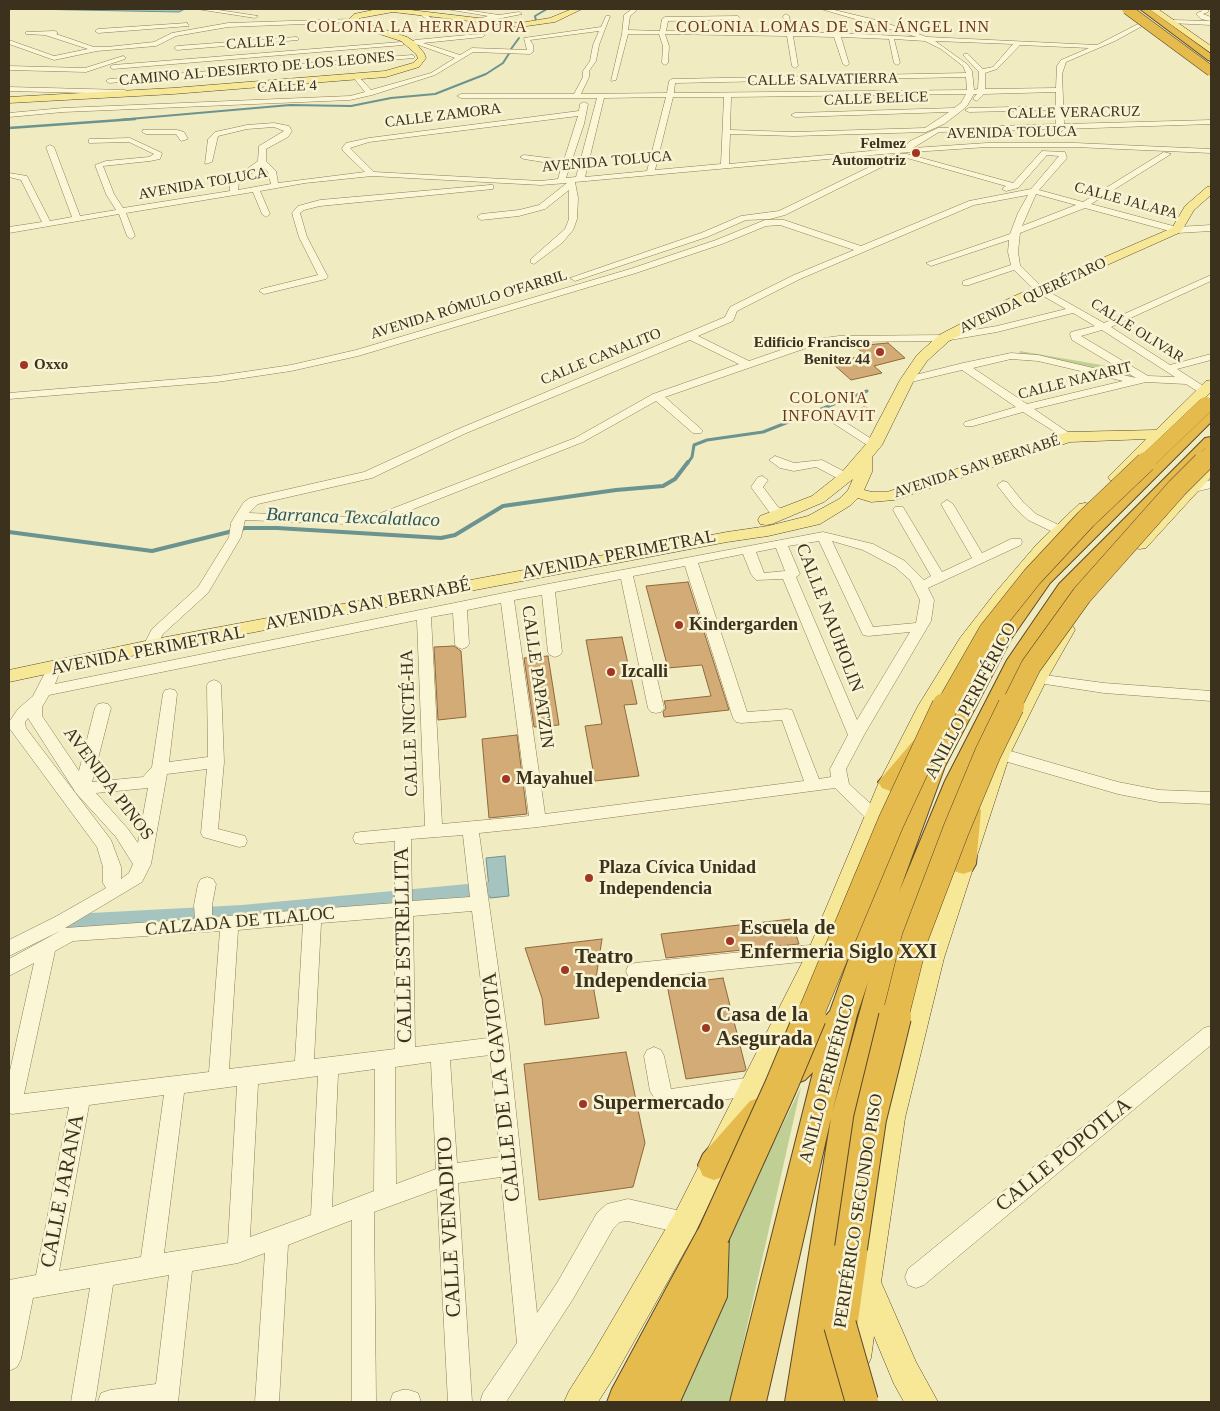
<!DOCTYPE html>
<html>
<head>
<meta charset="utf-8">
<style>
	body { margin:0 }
	#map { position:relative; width:1220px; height:1411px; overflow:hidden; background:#f1ebc2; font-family:Georgia,serif }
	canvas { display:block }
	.frame { position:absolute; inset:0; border:10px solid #3b311d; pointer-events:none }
</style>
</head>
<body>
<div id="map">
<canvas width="1220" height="1411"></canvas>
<div class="frame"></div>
</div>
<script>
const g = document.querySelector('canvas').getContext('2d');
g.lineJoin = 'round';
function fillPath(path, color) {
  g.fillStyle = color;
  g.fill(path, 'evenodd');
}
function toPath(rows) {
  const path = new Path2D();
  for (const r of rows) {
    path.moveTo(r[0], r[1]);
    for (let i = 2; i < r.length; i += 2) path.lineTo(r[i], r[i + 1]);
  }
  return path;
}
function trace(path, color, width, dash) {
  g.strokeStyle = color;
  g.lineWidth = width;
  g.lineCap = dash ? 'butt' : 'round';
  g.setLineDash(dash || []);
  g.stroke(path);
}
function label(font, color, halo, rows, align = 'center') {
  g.font = font + ' Georgia,serif';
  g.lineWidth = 5;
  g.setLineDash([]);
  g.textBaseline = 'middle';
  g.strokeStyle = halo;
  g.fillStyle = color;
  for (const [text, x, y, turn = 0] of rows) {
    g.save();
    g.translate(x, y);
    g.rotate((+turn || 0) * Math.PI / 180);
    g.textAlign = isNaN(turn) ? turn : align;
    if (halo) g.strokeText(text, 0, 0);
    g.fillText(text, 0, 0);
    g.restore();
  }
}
fillPath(toPath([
	[1020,351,1125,369,1146,383,1132,382,1031,359,1017,358],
	[801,1087,730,1402,647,1402]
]), '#c0d095');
const water = toPath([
	[26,9,185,9,179,12,26,9],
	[505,856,509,896,490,898,486,858,505,856]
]);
fillPath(water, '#a5c4bf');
trace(water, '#6b938f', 1);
trace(toPath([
	[536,21,535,16,547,9],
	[511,49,519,38],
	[118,120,290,105,351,106,391,98,435,94,486,74,503,63,510,52]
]), '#6b938f', 2);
trace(toPath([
	[9,128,135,119]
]), '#6b938f', 2.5);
trace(toPath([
	[687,464,692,457,694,445,707,440,763,432,867,391]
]), '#6b938f', 3);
trace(toPath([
	[9,532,152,551,245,528,277,528,441,538,455,535,503,506,616,490,663,486,675,479,688,462]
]), '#6b938f', 4);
fillPath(toPath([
	[489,882,495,884,498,889,495,894,489,896,242,919,91,927,66,932,56,936,50,934,47,929,50,924,56,920,91,913,242,905,489,882]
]), '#a5c4bf');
const building = toPath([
	[888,343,905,358,874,366,882,373,851,380,832,363,865,355,855,346,888,343],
	[688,582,729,710,664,717,663,712,666,708,664,701,711,696,702,665,668,668,646,586,688,582],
	[622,637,637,704,624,705,639,776,595,781,585,726,602,724,586,640,622,637],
	[454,646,461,651,466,717,438,720,434,647,454,646],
	[548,656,559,725,534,727,524,658,548,656],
	[517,735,527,814,489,818,482,739,517,735],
	[791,919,799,944,666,958,661,934,791,919],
	[602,939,594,991,599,1018,545,1025,542,998,525,948,602,939],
	[723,978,746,1069,745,1071,686,1079,667,985,723,978],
	[626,1052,645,1143,633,1187,539,1200,524,1064,626,1052]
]);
fillPath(building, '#d2ab76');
trace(building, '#8e693c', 1);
const minor = toPath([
	[197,9,212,9,258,16,255,18,197,9],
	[446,9,459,9,499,15,519,12,522,14,477,23,475,20,488,16,446,9],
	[632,9,638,9,630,16,628,30,660,31,662,19,665,17,738,16,740,19,668,21,666,31,786,32,783,16,786,14,789,16,792,32,833,33,830,22,833,20,836,22,840,33,917,37,821,9,830,9,880,21,927,37,1097,45,1140,23,1144,23,1144,25,1115,41,1066,62,1062,74,1064,124,1211,120,1211,124,1064,129,1056,136,1052,134,1056,129,939,132,913,148,987,143,1075,143,1211,149,1211,153,1075,147,987,147,883,154,575,182,578,198,577,219,573,230,562,243,534,264,531,263,531,259,565,229,569,219,569,190,545,209,519,216,481,220,477,217,481,214,519,210,539,205,567,183,541,185,372,176,305,183,260,191,270,214,266,217,262,214,253,192,126,213,135,236,131,239,127,236,119,214,9,233,9,227,42,222,21,180,9,177,9,173,27,176,50,221,72,217,46,147,50,145,54,147,80,216,116,210,106,194,95,165,106,161,149,157,154,154,129,142,89,143,89,139,92,139,130,138,162,153,160,159,150,161,103,166,114,194,123,208,230,191,230,181,258,161,259,146,284,131,274,127,247,129,218,136,212,162,205,164,208,139,215,132,247,125,274,123,289,126,292,131,288,137,266,149,266,161,276,171,278,183,365,172,343,151,342,148,346,143,369,138,579,111,580,104,584,102,588,104,584,124,566,178,576,177,597,98,461,98,457,96,461,94,574,94,583,77,583,71,590,61,593,45,599,31,530,40,533,45,533,52,530,54,473,52,435,75,372,95,350,100,63,112,9,117,9,113,63,108,350,96,365,92,353,77,354,76,358,76,371,90,431,73,455,58,413,43,413,41,415,40,467,35,434,25,421,15,423,12,438,23,469,32,468,35,484,34,484,36,482,37,423,43,460,55,472,48,527,50,524,38,601,27,606,16,610,16,599,45,596,61,589,71,589,77,581,94,667,93,669,81,672,79,966,73,963,66,941,49,925,41,894,39,900,63,897,65,894,63,889,39,841,37,849,64,846,66,843,64,834,37,793,36,798,66,795,68,792,66,787,36,665,34,669,46,668,63,665,65,662,63,663,46,659,34,628,34,616,80,611,81,622,34,624,15,632,9],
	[935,41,1013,44,993,67,983,69,968,54,964,54,964,56,979,72,978,89,974,90,972,71,967,64,935,41],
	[1020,45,1089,48,1061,60,1057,66,1056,88,985,89,985,73,997,69,1020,45],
	[966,77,967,90,674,93,675,83,966,77],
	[1056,92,1056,106,969,108,965,110,969,112,1056,110,1056,124,938,128,910,141,903,148,729,164,730,134,794,136,926,132,944,124,960,112,967,106,974,94,977,94,973,99,977,101,984,94,1056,92],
	[966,94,961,103,954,108,795,113,791,115,795,117,949,112,925,128,794,132,730,130,731,97,966,94],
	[666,97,647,171,585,177,604,98,666,97],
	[673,97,724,97,721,164,655,170,673,97],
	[578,116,564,160,524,155,520,157,524,159,562,165,558,179,541,181,374,172,350,148,369,142,578,116],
	[262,166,268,172,271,184,238,190,239,182,262,166],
	[1200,9,1208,10,1208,12,1203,14,1211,17,1211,21,1201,19,1197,15,1197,13,1202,11,1200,9],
	[353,19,355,22,228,27,176,36,156,46,97,51,54,60,9,44,9,40,54,56,88,49,45,35,26,34,26,32,55,31,58,33,56,34,94,47,107,47,154,42,172,33,228,23,353,19],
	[1172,20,1211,21,1211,25,1170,23,1172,20],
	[187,23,189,26,98,33,95,31,98,29,187,23],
	[296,37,298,38,298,40,177,50,174,48,177,46,296,37],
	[401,42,403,43,403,45,113,69,110,67,113,65,401,42],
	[412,55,414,56,414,58,109,83,106,81,109,79,412,55],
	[123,56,126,58,125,59,86,72,9,70,9,66,85,68,123,56],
	[9,87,125,90,128,92,125,94,9,91,9,87],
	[143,130,177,130,184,132,188,139,181,141,176,134,146,134,142,132,143,130],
	[1042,151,1065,152,1067,158,1039,190,1083,202,1164,152,1171,154,1091,204,1177,227,1211,225,1211,231,1177,233,1085,208,1020,233,1018,252,1020,265,1044,289,1104,323,1211,275,1211,281,1111,327,1170,365,1211,354,1211,360,1177,369,1208,389,1209,391,1208,393,1200,393,1186,384,1146,382,1034,409,1072,435,1074,437,1068,440,1023,412,973,426,965,426,963,424,965,422,1016,407,962,370,907,383,902,380,903,378,963,363,1011,353,1038,355,1136,378,1072,340,1070,334,1071,332,1095,326,1073,313,997,332,944,341,839,342,812,346,665,397,701,429,703,431,701,433,693,433,656,401,583,442,373,525,245,520,241,537,208,593,163,634,155,649,150,651,145,649,143,646,152,629,198,587,229,537,231,523,235,516,244,502,250,498,364,472,456,430,725,317,730,307,794,275,854,250,780,225,766,226,722,244,636,273,358,356,291,371,217,382,9,399,9,393,217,376,291,365,356,350,630,269,716,240,765,220,784,220,861,246,969,201,1031,189,1059,156,1047,155,1018,188,1006,191,1002,189,1006,186,907,158,900,158,785,215,770,219,746,220,707,237,575,281,570,278,701,233,741,216,779,211,896,154,907,154,1013,183,1042,151],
	[1036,194,1076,205,1022,226,1036,194],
	[1028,195,1018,213,1010,234,926,263,931,266,1009,240,1008,252,1011,265,963,281,963,285,969,285,1014,270,1038,293,1066,309,997,326,944,335,839,336,810,340,749,361,698,336,733,321,737,311,800,279,974,205,1028,195],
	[1102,330,1175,377,1148,376,1081,336,1102,330],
	[690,340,739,364,653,394,575,438,368,518,249,513,258,504,372,478,464,434,690,340],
	[1011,359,1038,361,1123,381,1027,404,973,368,1011,359],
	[490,185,493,185,493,189,320,206,304,210,300,213,307,237,328,277,326,279,264,294,259,291,261,289,318,275,299,237,292,213,298,206,320,200,490,185],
	[864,407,868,408,870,410,868,412,845,422,878,443,880,445,878,447,870,447,830,421,832,419,864,407],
	[775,456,794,463,822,460,853,476,847,480,837,478,816,467,794,471,780,468,769,460,775,456],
	[762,476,768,480,763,487,778,507,786,512,788,515,786,518,778,518,770,513,751,487,758,477,762,476],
	[1211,480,1211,488,1190,493,1184,489,1186,486,1211,480],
	[1003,481,1007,482,1023,502,1036,514,1065,528,1067,531,1065,534,1057,534,1028,520,1015,508,997,485,1003,481],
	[947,500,953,504,982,553,1011,539,1021,539,1022,542,1021,545,928,588,934,600,931,621,864,735,846,769,849,784,882,814,884,818,882,822,876,824,870,822,835,788,538,827,479,833,509,1045,537,1313,557,1283,597,1213,607,1204,628,1199,685,1212,693,1215,696,1223,693,1231,685,1234,628,1221,620,1222,613,1229,573,1299,506,1402,480,1402,483,1393,517,1343,501,1177,458,1183,472,1402,448,1402,437,1189,374,1212,376,1402,352,1402,352,1220,288,1245,279,1402,255,1402,265,1253,238,1263,192,1271,178,1402,98,1402,101,1393,110,1390,156,1384,169,1275,113,1285,95,1402,71,1402,90,1288,33,1298,21,1359,17,1367,9,1371,9,1280,36,1275,69,1107,12,1114,9,1113,9,1075,34,963,9,976,9,959,60,931,9,956,9,940,55,917,106,888,103,883,103,867,97,847,10,729,9,722,18,709,33,696,50,663,55,661,60,663,62,666,55,684,548,584,823,532,873,544,905,561,924,580,931,576,893,510,895,507,903,507,942,572,972,558,941,504,947,500],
	[819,541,863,635,868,636,910,632,857,720,796,577,800,574,788,546,819,541],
	[832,541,863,550,895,567,910,580,920,600,916,623,873,627,832,541],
	[776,548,785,571,764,573,756,552,776,548],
	[743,554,751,574,756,580,783,579,848,735,830,769,831,777,819,779,792,710,787,709,747,712,698,563,743,554],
	[685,566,733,718,736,722,741,723,782,720,804,781,545,814,514,600,542,595,548,652,550,655,555,657,560,655,562,652,555,592,621,579,648,708,651,712,656,713,661,712,664,708,633,576,685,566],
	[501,603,529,816,442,824,431,617,453,613,455,644,457,647,462,649,467,647,469,644,467,610,501,603],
	[417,620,425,826,361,832,355,833,353,838,355,843,361,844,395,841,395,903,212,917,212,905,216,884,213,879,207,877,201,879,198,884,194,905,195,919,65,928,142,882,151,864,167,774,207,769,201,833,203,837,239,847,245,846,247,841,245,836,218,829,224,762,221,685,219,682,214,680,209,682,207,685,208,757,169,762,177,694,175,690,170,689,165,690,163,694,152,767,143,777,92,782,111,708,108,704,103,703,98,704,95,708,79,771,42,716,42,707,49,695,417,620],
	[28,718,76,793,116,837,133,864,129,873,121,879,121,867,111,840,26,728,25,722,28,718],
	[148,788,138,843,128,829,96,793,148,788],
	[463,835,470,897,412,901,411,839,463,835],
	[472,911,488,1038,415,1047,413,916,472,911],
	[395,917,395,1049,314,1059,321,923,395,917],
	[303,924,295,1061,229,1069,238,930,303,924],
	[220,931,209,1072,24,1094,55,951,73,941,220,931],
	[490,1055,500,1157,457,1163,450,1060,490,1055],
	[431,1062,436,1169,396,1184,395,1067,431,1062],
	[375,1069,374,1191,332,1207,338,1074,375,1069],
	[318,1076,311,1215,250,1237,258,1084,318,1076],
	[237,1086,228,1243,164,1253,184,1093,237,1086],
	[164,1095,141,1257,59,1271,89,1105,164,1095],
	[1037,674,1104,683,1211,691,1211,701,1104,693,1032,682,1030,679,1032,676,1037,674],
	[1000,748,1118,782,1159,790,1211,792,1211,804,1159,802,1118,794,994,758,992,754,994,750,1000,748],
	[820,944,826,947,829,952,826,957,820,960,635,979,628,976,626,971,628,966,635,963,820,944],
	[1211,1026,1211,1045,924,1285,916,1288,908,1285,905,1277,908,1269,1204,1028,1211,1026],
	[654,1047,661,1050,664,1056,671,1089,753,1077,760,1080,763,1086,760,1092,753,1095,674,1108,666,1107,659,1105,650,1091,644,1056,647,1050,654,1047],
	[402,1390,409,1390,418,1393,421,1402,390,1402,393,1393,402,1390]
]);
const major = toPath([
	[402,9,520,23,550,18,572,9,582,9,555,22,520,27,393,12,360,18,357,20,358,21,407,37,415,42,424,53,426,58,419,67,386,77,173,94,9,103,9,97,173,88,385,71,413,63,418,58,416,54,401,41,352,25,349,19,354,14,373,10,402,9],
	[1149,9,1158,9,1211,46,1211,53,1149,9],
	[1211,186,1211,195,1194,210,1181,232,1022,303,949,341,927,361,914,380,882,445,872,457,872,472,864,490,872,492,887,492,1068,432,1156,430,1206,381,1211,380,1211,392,1122,480,1110,480,1108,477,1146,439,1070,442,894,500,871,502,858,498,851,505,820,524,768,536,727,542,150,652,9,682,9,670,150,640,727,532,768,526,808,516,839,499,848,490,853,479,824,502,772,524,766,525,760,524,758,520,760,516,812,496,841,473,867,443,900,380,917,355,939,335,1012,297,1172,228,1185,206,1207,187,1211,186],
	[1211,463,1211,477,1146,548,1140,549,1134,548,1131,544,1134,540,1205,465,1211,463],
	[1085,503,1091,504,1093,508,1091,512,1049,552,1007,601,975,645,938,706,901,782,832,952,695,1233,614,1377,598,1402,564,1402,569,1391,592,1355,675,1213,808,951,879,782,918,706,960,638,995,593,1037,544,1079,504,1085,503],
	[1066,624,1073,626,1075,630,1047,679,1010,754,944,958,905,1118,881,1282,916,1362,938,1402,904,1402,894,1384,874,1336,871,1358,866,1369,855,1374,844,1369,839,1358,877,1118,920,958,990,754,1027,679,1059,626,1066,624]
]);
const highway = toPath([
	[1140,9,1149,9,1211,54,1211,61,1208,60,1140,9],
	[1211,408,1211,422,1050,583,1011,639,945,766,899,892,945,781,1007,660,1059,584,1205,438,1211,437,1211,452,1073,592,1028,661,969,781,958,808,960,805,969,802,978,805,981,811,976,864,972,871,963,874,954,871,950,864,957,813,908,934,862,1116,845,1234,851,1231,863,1236,868,1248,847,1402,785,1402,831,1118,766,1402,730,1402,813,1072,805,1080,795,1084,785,1080,780,1071,785,1062,830,1011,868,905,927,756,898,788,890,791,882,788,878,782,914,740,922,738,930,740,933,745,990,638,1036,575,1205,409,1211,408],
	[868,982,832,1113,857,1015,868,982],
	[761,1097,772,1101,776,1111,772,1121,725,1176,714,1180,703,1176,698,1165,703,1154,750,1101,761,1097],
	[713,1220,725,1224,729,1236,727,1297,680,1402,607,1402,612,1389,701,1224,713,1220]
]);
trace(minor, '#8d7c58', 1);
trace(major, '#5a492c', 1);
trace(highway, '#5a492c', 2);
fillPath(minor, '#fbf6d6');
fillPath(major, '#f7e898');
fillPath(highway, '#e6bb4d');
const highwayBridgeFar4 = toPath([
	[1127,9,1211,71]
]);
const highwayBridgeFar3 = toPath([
	[1144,464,1206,405],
	[1201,464,1211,454]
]);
const highwayBridgeFar2 = toPath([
	[945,708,989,631,1032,577,1086,519,1146,462],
	[1010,708,1031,666,1082,595,1177,488,1203,462]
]);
const highwayBridgeFar1 = toPath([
	[809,1018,891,822,945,706],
	[895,1018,915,938,956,830,988,753,1011,706]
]);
const highwayBridge = toPath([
	[713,1236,781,1086,810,1017],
	[851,1248,870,1119,895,1017],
	[840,1325,862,1402]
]);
trace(highwayBridgeFar4, '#5a492c', 11, []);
trace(highwayBridgeFar3, '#5a492c', 16, []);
trace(highwayBridgeFar2, '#5a492c', 21, []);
trace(highwayBridgeFar1, '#5a492c', 27, []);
trace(highwayBridge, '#5a492c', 34, []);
trace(highwayBridgeFar4, '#e6bb4d', 10);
trace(highwayBridgeFar3, '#e6bb4d', 16);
trace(highwayBridgeFar2, '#e6bb4d', 20);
trace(highwayBridgeFar1, '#e6bb4d', 26);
trace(highwayBridge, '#e6bb4d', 32);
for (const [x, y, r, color] of [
	[916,153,5,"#a03623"],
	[880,352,5,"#a03623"],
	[24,365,5,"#a03623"],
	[679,625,5,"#a03623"],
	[611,672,5,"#a03623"],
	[506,779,5,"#a03623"],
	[589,878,5,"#a03623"],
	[730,941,5,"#a03623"],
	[565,970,5,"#a03623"],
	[706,1028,5,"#a03623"],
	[583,1104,5,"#a03623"]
]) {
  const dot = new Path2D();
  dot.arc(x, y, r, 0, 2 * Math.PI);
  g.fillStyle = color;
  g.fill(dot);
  trace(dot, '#f8f3d3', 2);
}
label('15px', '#3b311d', '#f8f3d3', [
	["CALLE 2",256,43,-4],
	["CAMINO AL DESIERTO DE LOS LEONES",257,69,-5],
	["CALLE SALVATIERRA",823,80,-1],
	["CALLE 4",287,87,-2],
	["CALLE BELICE",876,99,-2],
	["CALLE VERACRUZ",1074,113,-1],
	["CALLE ZAMORA",443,116,-7],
	["AVENIDA TOLUCA",1012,133,-1],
	["AVENIDA TOLUCA",607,162,-5],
	["AVENIDA TOLUCA",203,184,-10],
	["CALLE JALAPA",1126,201,15],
	["AVENIDA QUERÉTARO",1033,296,-25],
	["AVENIDA RÓMULO O'FARRIL",469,305,-17],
	["CALLE OLIVAR",1137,331,32],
	["CALLE CANALITO",601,357,-22],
	["CALLE NAYARIT",1075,381,-14],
	["AVENIDA SAN BERNABÉ",977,467,-18]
]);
label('bold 15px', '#3b311d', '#f8f3d3', [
	["Felmez",906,144],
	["Automotriz",906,161],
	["Edificio Francisco",870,343],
	["Benitez 44",870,360],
	["Oxxo",34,365,"left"]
], 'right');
g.letterSpacing = '1px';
label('16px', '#6b3819', '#f8f3d3', [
	["COLONIA LA HERRADURA",417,28],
	["COLONIA LOMAS DE SAN ÁNGEL INN",833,28],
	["COLONIA",829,399],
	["INFONAVIT",829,417]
]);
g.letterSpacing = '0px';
label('18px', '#3b311d', '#f8f3d3', [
	["AVENIDA PERIMETRAL",619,555,-11],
	["AVENIDA SAN BERNABÉ",368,605,-11],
	["CALLE NAUHOLIN",829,618,69],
	["AVENIDA PERIMETRAL",148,651,-11],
	["CALLE PAPATZIN",537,677,82],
	["ANILLO PERIFÉRICO",971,701,-62],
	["CALLE NICTÉ-HA",410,723,-92],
	["AVENIDA PINOS",108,784,53],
	["CALZADA DE TLALOC",240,922,-5],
	["ANILLO PERIFÉRICO",828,1079,-75],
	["PERIFÉRICO SEGUNDO PISO",859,1211,-81]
]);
label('bold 18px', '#3b311d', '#f8f3d3', [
	["Kindergarden",689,625],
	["Izcalli",621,672],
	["Mayahuel",516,779],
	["Plaza Cívica Unidad",599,868],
	["Independencia",599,889]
], 'left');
label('italic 19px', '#2b585c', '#f8f3d3', [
	["Barranca Texcalatlaco",353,518,2]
]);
label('bold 21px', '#3b311d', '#f8f3d3', [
	["Escuela de",740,929],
	["Enfermeria Siglo XXI",740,953],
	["Teatro",575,958],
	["Independencia",575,982],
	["Casa de la",716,1016],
	["Asegurada",716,1040],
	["Supermercado",593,1104]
], 'left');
label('21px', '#3b311d', '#f8f3d3', [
	["CALLE ESTRELLITA",404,945,-91],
	["CALLE DE LA GAVIOTA",502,1087,-96],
	["CALLE POPOTLA",1064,1155,-39],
	["CALLE JARANA",63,1191,-79],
	["CALLE VENADITO",450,1227,-93]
]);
</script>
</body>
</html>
